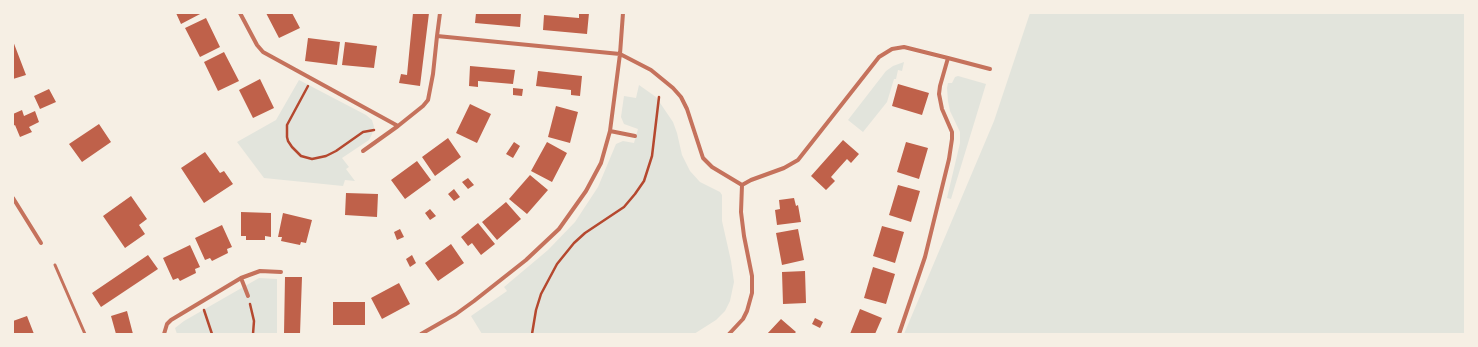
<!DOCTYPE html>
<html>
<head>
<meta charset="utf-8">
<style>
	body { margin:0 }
	#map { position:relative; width:1478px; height:347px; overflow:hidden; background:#f6efe4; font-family:Mulish,sans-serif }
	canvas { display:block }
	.frame { position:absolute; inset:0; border:14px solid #f6efe4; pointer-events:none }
</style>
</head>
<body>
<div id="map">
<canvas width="1478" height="347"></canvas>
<div class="frame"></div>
</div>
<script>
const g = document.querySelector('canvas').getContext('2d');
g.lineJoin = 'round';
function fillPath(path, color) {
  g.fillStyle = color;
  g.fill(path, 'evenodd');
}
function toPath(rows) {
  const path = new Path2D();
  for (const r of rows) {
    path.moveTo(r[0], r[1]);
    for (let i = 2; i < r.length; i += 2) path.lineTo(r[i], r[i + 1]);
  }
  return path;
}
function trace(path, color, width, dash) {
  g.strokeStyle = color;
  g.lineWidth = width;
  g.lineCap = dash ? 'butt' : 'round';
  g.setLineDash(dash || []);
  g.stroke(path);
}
fillPath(toPath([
	[1030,13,1465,13,1465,334,904,334,994,121],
	[904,62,902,71,898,70,896,79,894,79,887,102,863,132,848,120,886,71,893,66],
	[958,76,986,84,951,199,947,198,960,143,960,132,950,111,948,101,947,88,948,83,952,83,955,77],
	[299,80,366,115,372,120,374,127,372,134,369,140,342,158,349,167,346,169,355,181,345,180,343,186,264,178,237,142,276,120],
	[639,85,656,97,673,122,677,133,682,155,690,171,700,182,720,192,722,195,722,221,731,261,734,282,730,301,725,311,716,320,694,334,482,334,471,316,507,291,504,287,548,250,575,222,598,187,616,144,623,141,634,143,638,129,624,124,621,117,624,96,636,98],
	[259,278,277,279,277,334,177,334,175,328,184,321]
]), '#e2e4dc');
fillPath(toPath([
	[176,13,202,13,181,24],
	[266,13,292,13,300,28,279,38],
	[413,13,429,13,420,86,399,83,401,74,407,75],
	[476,13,521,13,520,27,475,23],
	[579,13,589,13,587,34,543,30,544,15,579,18],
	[206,18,220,47,200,57,185,28],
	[308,38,340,42,337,65,305,61],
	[13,41,26,75,13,79],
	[345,42,377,46,374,68,342,65],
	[224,52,239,81,218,91,204,62],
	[470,66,515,70,513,84,478,81,478,87,469,86],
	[538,71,582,76,580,96,571,95,571,90,536,86],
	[260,79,274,108,253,118,239,90],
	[898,84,929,93,922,115,892,106],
	[513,88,523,89,522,96,513,95],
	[49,89,56,102,40,109,34,96],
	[470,104,491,114,477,143,456,133],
	[556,106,578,112,570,143,548,137],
	[22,110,24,116,35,111,39,122,29,127,32,132,20,137,15,125,13,126,13,114],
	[99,124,111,142,82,162,69,144],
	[448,138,461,157,435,176,422,157],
	[843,140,859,154,851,163,847,159,838,169,831,177,835,181,826,190,811,176],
	[514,142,520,146,513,158,506,154],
	[547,142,567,153,552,182,531,171],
	[906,142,928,148,919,179,897,172],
	[205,152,220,173,224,171,233,184,204,203,181,168],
	[417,161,431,180,405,199,391,180],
	[530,175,548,190,527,214,509,199],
	[468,178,474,185,468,189,462,182],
	[898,185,920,191,911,222,889,215],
	[454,189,460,197,454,201,448,194],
	[346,193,378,194,377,217,345,215],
	[131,196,147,219,139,225,145,234,125,248,103,216],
	[794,198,796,206,798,205,801,222,777,225,775,210,780,209,779,200],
	[506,202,521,219,497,240,482,222],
	[430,209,436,216,430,220,425,213],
	[241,212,271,213,271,237,265,236,265,240,246,240,246,236,241,236],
	[283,213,312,220,306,243,301,242,300,245,281,241,282,237,278,237],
	[478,223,495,244,481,255,472,243,468,246,461,237],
	[222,225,232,247,227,249,228,253,212,261,210,258,205,260,195,238],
	[882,226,904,232,895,263,873,256],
	[400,229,404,237,397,240,394,232],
	[798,229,804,260,782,265,776,233],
	[451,244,464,263,438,281,425,263],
	[190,245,200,267,195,269,196,273,180,281,178,278,173,280,163,258],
	[148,255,158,269,101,307,92,293],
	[412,255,416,263,410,267,406,259],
	[873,267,895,274,886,304,864,298],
	[805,271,806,303,783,304,782,272],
	[285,277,302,277,300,334,284,334],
	[399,283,410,304,382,319,371,298],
	[333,302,365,302,365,325,333,325],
	[860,309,882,318,875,334,850,334],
	[127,311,133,334,116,334,111,316],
	[27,316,34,334,14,334,13,321],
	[815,318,823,322,820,328,812,324],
	[781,319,796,332,794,334,767,334]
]), '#bf614a');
trace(toPath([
	[308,86,287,125,287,137,288,141,292,147,301,156,312,159,326,156,336,151,363,132,374,130],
	[250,304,254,321,253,334],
	[204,310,212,334],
	[532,334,536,310,541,294,557,264,574,243,585,233,624,207,635,194,644,181,652,156,659,97]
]), '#b5482f', 2.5);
trace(toPath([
	[55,265,85,334]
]), '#c5725c', 3);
trace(toPath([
	[240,13,257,45,263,52,398,126,423,106,428,100,433,74,437,36,620,54,651,70,673,88,681,97,687,109,703,158,712,167,742,185],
	[437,36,440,13],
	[948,58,990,69],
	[610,131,635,136],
	[363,151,398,126],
	[13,198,41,243],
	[241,278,248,296],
	[164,334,167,324,171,320,241,278,260,271,281,272],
	[421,334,456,314,474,301,526,260,559,229,586,191,601,163,610,131,620,54,623,13],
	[729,334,743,319,747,311,752,293,752,276,744,236,741,212,742,185,751,180,784,168,798,160,879,57,892,49,904,47,948,58,940,86,939,94,942,109,952,132,952,139,949,159,925,257,899,334]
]), '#c5725c', 4);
</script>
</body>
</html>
